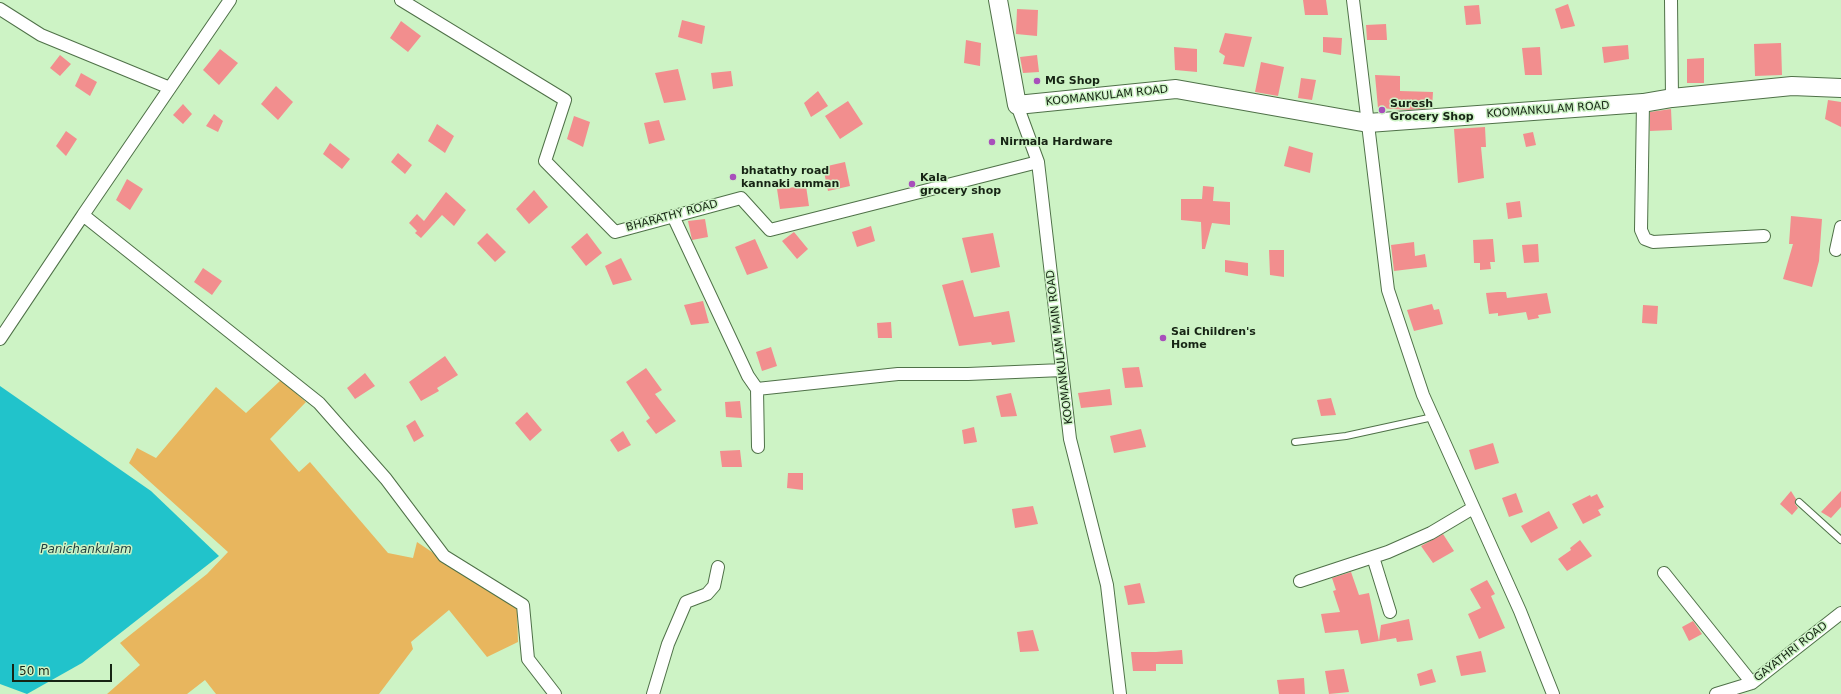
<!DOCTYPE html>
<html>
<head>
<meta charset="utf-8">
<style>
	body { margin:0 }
	#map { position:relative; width:1841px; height:694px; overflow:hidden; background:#cdf3c5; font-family:"DejaVu Sans",sans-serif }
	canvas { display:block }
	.scale { position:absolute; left:12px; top:664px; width:100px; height:18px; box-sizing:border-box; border:2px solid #162414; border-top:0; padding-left:5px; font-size:12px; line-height:14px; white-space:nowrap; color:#162414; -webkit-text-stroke:3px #cdf3c5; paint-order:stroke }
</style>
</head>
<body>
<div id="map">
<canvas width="1841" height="694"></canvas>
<div class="scale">50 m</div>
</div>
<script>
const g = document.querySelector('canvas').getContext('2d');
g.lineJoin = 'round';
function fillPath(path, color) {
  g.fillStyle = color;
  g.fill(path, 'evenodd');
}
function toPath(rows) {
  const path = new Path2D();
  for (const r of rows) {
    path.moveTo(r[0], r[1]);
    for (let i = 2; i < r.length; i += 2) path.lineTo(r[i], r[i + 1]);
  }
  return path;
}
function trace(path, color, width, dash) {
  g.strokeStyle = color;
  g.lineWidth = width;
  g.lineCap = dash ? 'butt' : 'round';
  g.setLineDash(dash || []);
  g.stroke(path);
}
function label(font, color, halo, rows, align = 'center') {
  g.font = font + ' "DejaVu Sans",sans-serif';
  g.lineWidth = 3;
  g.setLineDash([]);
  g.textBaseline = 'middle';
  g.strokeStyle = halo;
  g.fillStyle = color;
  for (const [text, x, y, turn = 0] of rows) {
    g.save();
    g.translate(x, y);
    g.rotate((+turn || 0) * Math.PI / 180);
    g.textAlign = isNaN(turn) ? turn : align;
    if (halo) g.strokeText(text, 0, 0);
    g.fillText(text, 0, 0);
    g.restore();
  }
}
fillPath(toPath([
	[281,380,306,402,270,439,299,472,310,462,388,553,413,558,417,542,517,609,518,642,487,657,449,610,411,642,413,649,379,694,216,694,205,680,187,694,107,694,140,665,120,643,207,574,228,552,129,463,137,448,156,458,216,387,246,413]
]), '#e8b65e');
fillPath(toPath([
	[0,386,151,491,219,556,82,663,27,694,0,684]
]), '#21c3cb');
fillPath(toPath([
	[1303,0,1326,0,1328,15,1305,15],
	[1568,4,1575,26,1561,29,1555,9],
	[1479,5,1481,24,1466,25,1464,6],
	[1017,9,1038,10,1037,36,1016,34],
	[682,20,705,26,702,44,678,37],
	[401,21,421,36,408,52,390,38],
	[1386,24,1387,40,1367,40,1366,25],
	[1225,33,1252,37,1244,67,1223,64,1225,56,1219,52],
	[1323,37,1342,38,1341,55,1323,52],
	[966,40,981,43,980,66,964,63],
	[1781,43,1782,75,1755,76,1754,44],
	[1628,45,1629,59,1604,63,1602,47],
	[1174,47,1197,49,1197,72,1175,70],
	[1540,47,1542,75,1525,75,1522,48],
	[220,49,238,63,219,85,203,70],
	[60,55,71,64,60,76,50,68],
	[1037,55,1039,72,1023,73,1020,57],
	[1704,58,1704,83,1687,83,1687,59],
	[1261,62,1284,67,1278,96,1255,92],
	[678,69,686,100,664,103,655,73],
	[731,71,733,86,713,89,711,73],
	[81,73,97,82,90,96,75,86],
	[1375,75,1400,76,1400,91,1433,92,1432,108,1409,110,1378,108],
	[1301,78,1316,80,1312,100,1298,98],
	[276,86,293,102,278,120,261,104],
	[818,91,828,106,811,117,804,103],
	[1828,100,1841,102,1841,127,1825,119],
	[848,101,863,124,840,139,825,116],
	[183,104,192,114,183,124,173,115],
	[1671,109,1672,130,1650,131,1650,112],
	[214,114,223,121,218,132,206,126],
	[574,116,590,122,583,147,567,139],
	[659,120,665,140,649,144,644,123],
	[437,124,454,136,445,153,428,141],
	[1485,127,1486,147,1481,147,1484,178,1458,183,1454,129],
	[66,131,77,139,66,156,56,146],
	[1533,132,1536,145,1526,147,1523,134],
	[330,143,350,159,342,169,323,154],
	[1289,146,1313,153,1310,173,1284,166],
	[398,153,412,165,405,174,391,162],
	[845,162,850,186,828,191,823,167],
	[127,179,143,189,130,210,116,200],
	[806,186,809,206,780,209,777,189],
	[1203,186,1214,187,1213,201,1230,202,1230,225,1212,223,1205,249,1202,249,1201,222,1181,220,1181,199,1202,199],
	[534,190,548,207,529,224,516,209],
	[446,192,466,210,454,226,442,215,421,238,415,233,417,231,409,223,417,214,424,221],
	[1520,201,1522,217,1508,219,1506,203],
	[1791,216,1822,219,1819,261,1812,287,1783,279,1793,244,1789,244],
	[705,219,708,237,692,240,688,221],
	[871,226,875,241,857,247,852,232],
	[794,232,808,249,797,259,782,241],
	[487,233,506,252,495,262,477,243],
	[587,233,602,253,586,266,571,247],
	[993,233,1000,267,971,273,962,238],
	[755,239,768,268,747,275,735,247],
	[1493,239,1495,262,1490,262,1491,269,1480,270,1480,263,1474,263,1473,240],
	[1414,242,1415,256,1425,254,1427,267,1394,271,1391,245],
	[1538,244,1539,262,1524,263,1522,245],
	[1269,250,1284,250,1284,277,1270,275],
	[621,258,632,280,613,285,605,266],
	[1225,260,1248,263,1248,276,1225,272],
	[203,268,222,281,212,295,194,282],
	[963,280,974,317,1009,311,1015,342,992,345,991,342,959,346,942,285],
	[1498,292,1506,292,1507,298,1547,293,1551,313,1538,315,1539,318,1528,320,1526,312,1498,316,1498,313,1489,314,1486,293],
	[703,301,709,323,691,325,684,305],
	[1432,304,1434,310,1439,309,1443,324,1414,331,1407,310],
	[1643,305,1658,306,1657,324,1642,323],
	[891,322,892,338,878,338,877,323],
	[771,347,777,366,762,371,756,352],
	[445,356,458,375,437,388,439,391,421,401,409,382],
	[1139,367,1143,387,1125,388,1122,368],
	[646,368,662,390,655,394,676,421,656,434,646,421,650,418,626,382],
	[365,373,375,386,355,399,347,388],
	[1110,389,1112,405,1081,408,1078,393],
	[1011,393,1017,416,1001,417,996,396],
	[1331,398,1336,415,1321,416,1317,400],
	[740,401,742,418,726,417,725,402],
	[527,412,542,430,530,441,515,423],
	[415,420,424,436,414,442,406,426],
	[974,427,977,442,964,444,962,430],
	[1141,429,1146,447,1114,453,1110,436],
	[623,431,631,445,618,452,610,440],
	[1493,443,1499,463,1475,470,1469,450],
	[740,450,742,467,722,467,720,451],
	[788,473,803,473,803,490,787,488],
	[1791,491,1796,499,1795,504,1798,508,1792,515,1780,504],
	[1841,491,1841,507,1831,518,1821,512],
	[1516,493,1523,512,1509,517,1502,498],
	[1597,494,1604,507,1598,510,1601,515,1583,524,1572,504,1590,495,1591,497],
	[1033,506,1038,524,1015,528,1012,509],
	[1549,511,1558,528,1531,543,1521,526],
	[1443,534,1454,551,1433,563,1421,546],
	[1580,540,1592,556,1567,571,1558,559,1571,550,1570,548],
	[1351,572,1359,595,1369,593,1379,641,1361,644,1358,630,1325,633,1321,614,1340,612,1333,591,1336,590,1332,578],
	[1487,580,1495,594,1491,596,1505,628,1479,639,1468,614,1481,608,1470,589],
	[1140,583,1145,603,1128,605,1124,586],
	[1409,619,1413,640,1397,642,1396,638,1379,641,1381,625],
	[1693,621,1702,634,1689,641,1682,627],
	[1033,630,1039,651,1020,652,1017,632],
	[1182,650,1183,664,1156,664,1156,671,1133,671,1131,652,1156,652],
	[1481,651,1486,672,1461,676,1456,656],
	[1344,669,1349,692,1329,694,1325,671],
	[1432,669,1436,682,1420,686,1417,674],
	[1304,678,1305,694,1279,694,1277,680]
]), '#f28e8e');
const lane = toPath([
	[1295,442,1346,436,1433,417],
	[1799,502,1841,540]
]);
const street = toPath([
	[230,0,83,215,319,403,386,479,444,556,523,605,528,659,555,694],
	[401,0,565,100,545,161,615,232,741,198,770,230,1038,162],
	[1353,0,1388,290,1423,395,1520,611,1553,694],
	[1671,0,1672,98],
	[0,9,41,35,170,88],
	[1643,103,1641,230,1645,239,1653,242,1764,236],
	[1017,105,1038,162,1070,439,1107,585,1120,694],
	[673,216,748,376,757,389,758,447],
	[1836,250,1841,227],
	[0,339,83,215],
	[757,389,898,374,968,374,1062,370],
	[1373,557,1390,612],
	[1664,573,1752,683],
	[1300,581,1388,552,1431,533,1473,508],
	[653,694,668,644,686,602,707,594,714,586,718,567],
	[1716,694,1752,683,1841,613]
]);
const secondary = toPath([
	[998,0,1017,105,1176,89,1368,123,1643,103,1672,98,1792,86,1841,88]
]);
trace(lane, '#4f7148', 8);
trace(street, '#4f7148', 14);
trace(secondary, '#4f7148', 20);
trace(lane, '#fff', 6);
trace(street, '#fff', 12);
trace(secondary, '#fff', 18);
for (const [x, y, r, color] of [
	[1037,81,4,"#a84fbb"],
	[1382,110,4,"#a84fbb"],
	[992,142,4,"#a84fbb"],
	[733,177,4,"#a84fbb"],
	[912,184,4,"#a84fbb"],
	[1163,338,4,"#a84fbb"]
]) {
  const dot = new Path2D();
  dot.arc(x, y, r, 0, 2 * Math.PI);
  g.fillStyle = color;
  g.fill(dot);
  trace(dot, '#cdf3c5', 1.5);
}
label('bold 11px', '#162414', '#cdf3c5', [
	["MG Shop",1045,81],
	["Suresh",1390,104],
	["Grocery Shop",1390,117],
	["Nirmala Hardware",1000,142],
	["bhatathy road",741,171],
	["kannaki amman",741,184],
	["Kala",920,178],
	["grocery shop",920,191],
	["Sai Children's",1171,332],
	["Home",1171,345]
], 'left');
label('11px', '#162414', '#cdf3c5', [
	["KOOMANKULAM ROAD",1107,96,-6],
	["KOOMANKULAM ROAD",1548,110,-4],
	["BHARATHY ROAD",672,216,-15],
	["KOOMANKULAM MAIN ROAD",1060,347,-97],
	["GAYATHRI ROAD",1791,652,-38]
]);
label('italic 12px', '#1d3b3d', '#cdf3c5', [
	["Panichankulam",86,550]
]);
</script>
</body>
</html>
